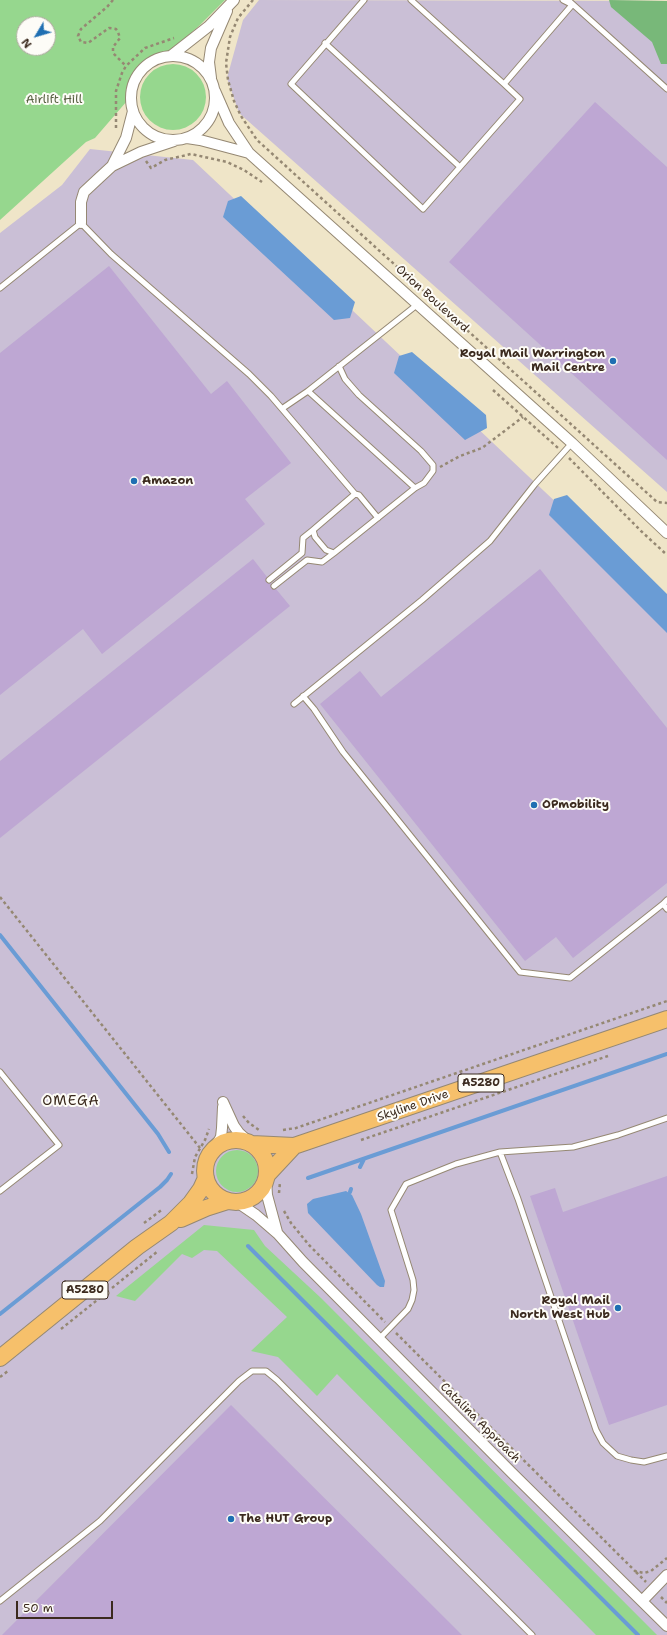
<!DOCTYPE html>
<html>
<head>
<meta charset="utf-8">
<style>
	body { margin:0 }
	#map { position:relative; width:667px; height:1635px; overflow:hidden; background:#efe5c8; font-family:"Shantell Sans",sans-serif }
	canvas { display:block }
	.north { position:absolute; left:16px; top:16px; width:40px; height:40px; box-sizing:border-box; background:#fdfcf7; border:1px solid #afa8a0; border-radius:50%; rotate:232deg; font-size:11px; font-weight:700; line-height:16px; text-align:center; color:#3b2a1e }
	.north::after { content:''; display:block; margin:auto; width:14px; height:18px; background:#1f6fb2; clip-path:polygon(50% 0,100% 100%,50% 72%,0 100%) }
	.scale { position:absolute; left:16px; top:1601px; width:97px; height:18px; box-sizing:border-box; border:2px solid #3b2a1e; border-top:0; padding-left:5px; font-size:12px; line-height:14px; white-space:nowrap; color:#3b2a1e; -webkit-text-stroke:3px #fdfcf7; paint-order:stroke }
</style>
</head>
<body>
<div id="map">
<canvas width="667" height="1635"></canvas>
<div class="north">N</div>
<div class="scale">50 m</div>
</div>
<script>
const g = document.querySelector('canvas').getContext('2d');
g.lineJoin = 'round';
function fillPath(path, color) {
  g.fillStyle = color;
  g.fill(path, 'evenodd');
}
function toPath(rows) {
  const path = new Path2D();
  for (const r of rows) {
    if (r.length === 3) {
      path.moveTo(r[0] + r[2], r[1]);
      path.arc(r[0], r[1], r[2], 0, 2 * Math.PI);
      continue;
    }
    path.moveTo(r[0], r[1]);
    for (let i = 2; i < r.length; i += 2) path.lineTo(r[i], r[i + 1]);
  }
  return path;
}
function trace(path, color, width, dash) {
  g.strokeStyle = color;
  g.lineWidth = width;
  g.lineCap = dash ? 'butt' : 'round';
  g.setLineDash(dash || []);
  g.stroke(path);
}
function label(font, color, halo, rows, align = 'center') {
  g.font = font + ' "Shantell Sans",sans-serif';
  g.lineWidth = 4;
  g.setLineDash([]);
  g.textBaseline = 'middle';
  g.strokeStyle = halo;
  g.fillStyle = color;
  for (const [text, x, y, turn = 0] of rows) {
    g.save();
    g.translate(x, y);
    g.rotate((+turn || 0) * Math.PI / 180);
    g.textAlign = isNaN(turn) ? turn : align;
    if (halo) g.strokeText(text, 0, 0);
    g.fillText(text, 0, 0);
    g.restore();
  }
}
fillPath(toPath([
	[259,0,667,1,667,492,239,113,227,78,243,20],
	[90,149,193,160,667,607,667,1635,0,1635,0,233,62,185]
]), '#cabfd6');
fillPath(toPath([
	[0,0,225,0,200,25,169,52,146,66,135,75,127,101,95,138,86,142,0,220],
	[24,24,48,24,48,48,24,48],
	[173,97,33],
	[237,1171,21],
	[204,1225,254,1230,265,1246,321,1298,657,1635,596,1635,337,1374,317,1396,278,1357,251,1351,287,1317,217,1251,204,1250,192,1258,182,1254,135,1301,116,1296]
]), '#96d78e');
fillPath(toPath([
	[609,0,667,1,667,64,661,64,652,42,611,7]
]), '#78b879');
fillPath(toPath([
	[241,196,355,302,350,318,334,320,223,217,228,201],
	[412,352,486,415,487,428,465,440,394,373,399,356],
	[567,495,667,594,667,633,549,515,554,499],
	[346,1191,352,1195,361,1214,385,1281,384,1287,380,1287,377,1285,308,1213,307,1204,313,1199]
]), '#6a9cd5');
trace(toPath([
	[0,935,158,1134,169,1152],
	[360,1167,364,1159],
	[308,1178,667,1054],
	[350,1192,351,1189],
	[248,1246,638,1635],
	[0,1314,160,1187,167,1180,171,1174]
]), '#6a9cd5', 4);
fillPath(toPath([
	[595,102,667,167,667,460,449,262],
	[109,266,211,394,227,381,291,463,245,499,265,524,102,654,83,629,0,695,0,353],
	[253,559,267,577,266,582,271,583,271,589,276,589,290,606,0,838,0,761],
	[540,569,667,728,667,883,573,958,556,937,525,961,320,704,360,671,381,697],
	[667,1176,667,1405,609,1425,530,1196,555,1188,563,1212],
	[231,1405,462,1635,2,1635]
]), '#bea7d3');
const lane = toPath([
	[364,0,291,84,423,209,520,99,504,84,572,5],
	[411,0,504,84],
	[563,0,571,4],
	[568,0,667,89],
	[325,43,460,167],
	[0,288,81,223,111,254,249,374,271,396,355,494,313,530,315,537,326,550,334,553,415,488],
	[308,391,415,488,424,483,433,471,433,465,421,451,359,395,345,379,339,366],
	[283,408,308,391,418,304],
	[355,494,359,495,378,518],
	[269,580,302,553,303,538,313,530],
	[274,586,307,560,322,562,334,553],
	[303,696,314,709,343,752,520,972,570,978,663,904],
	[294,704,422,600,490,541,535,484,572,443],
	[667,900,663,904,667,909],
	[0,1072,59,1145,0,1191],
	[500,1152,518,1199,596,1430,603,1443,617,1456,631,1460,644,1462,667,1456],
	[97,1282,106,1293],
	[379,1339,408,1309,412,1300,414,1290,413,1280,391,1210,406,1184,456,1164,500,1152,573,1147,618,1135,667,1118],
	[0,1601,100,1521,239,1381,252,1371,266,1371,277,1380,532,1635]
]);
const street = toPath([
	[172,55,209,26,234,0],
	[173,98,42],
	[211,78,209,62,211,48,227,11],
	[215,91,229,123,249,153,572,443,667,533],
	[187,138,200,140,249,153],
	[112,166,126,138,133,111],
	[81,223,81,202,84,192,99,178,112,166,141,152,174,141],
	[223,1102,234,1126,239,1133,249,1142],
	[216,1146,221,1137,222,1128,223,1107],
	[266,1179,267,1195,277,1232],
	[237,1202,256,1215,278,1234,303,1262,511,1472,667,1626],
	[642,1601,667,1575]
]);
const primary = toPath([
	[236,1171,31],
	[252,1144,294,1146,667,1019],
	[267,1175,294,1146],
	[181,1219,206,1208,228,1201],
	[0,1358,137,1247,171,1223,191,1203,201,1189,206,1178]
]);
trace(lane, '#958873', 7);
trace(street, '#958873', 12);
trace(primary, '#958873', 18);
trace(toPath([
	[113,0,107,7,81,29,78,36,81,42,88,43,109,28,116,29,118,32,120,38,113,47,113,53,126,66],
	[253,0,238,18,230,37,226,63,228,80,234,101,241,116,257,140,657,502,667,503],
	[116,128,116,91,122,73,126,66,145,48,174,38],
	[146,161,151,168,165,160,191,154,227,162,244,170,262,182],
	[493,390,558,448],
	[569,458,641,531,667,555],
	[440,467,460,456,482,448,523,417],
	[0,897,200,1148],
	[243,1116,249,1123,259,1130],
	[283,1130,296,1128,667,1001],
	[361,1140,608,1056],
	[192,1174,195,1157,205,1140,209,1129],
	[279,1193,280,1182],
	[284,1211,291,1223,309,1245,385,1322],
	[144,1223,163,1209],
	[112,1288,158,1251],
	[61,1329,101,1297],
	[396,1333,635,1571,644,1573,651,1571,667,1558],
	[0,1377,8,1371],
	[636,1572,646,1582],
	[661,1597,667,1603]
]), '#958873', 2.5, [3, 3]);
trace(lane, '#fff', 5);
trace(street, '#fff', 10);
trace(primary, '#f6c06b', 16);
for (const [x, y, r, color] of [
	[613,361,4,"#1f6fb2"],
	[134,481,4,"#1f6fb2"],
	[534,805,4,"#1f6fb2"],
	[618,1308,4,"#1f6fb2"],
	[231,1519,4,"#1f6fb2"]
]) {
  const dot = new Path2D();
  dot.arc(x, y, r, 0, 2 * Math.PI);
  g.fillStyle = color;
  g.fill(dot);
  trace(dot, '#fdfcf7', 1.5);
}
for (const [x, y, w] of [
	[481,1083,46],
	[85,1290,46]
]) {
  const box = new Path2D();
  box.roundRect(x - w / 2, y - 9, w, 18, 3);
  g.fillStyle = '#fdfcf7';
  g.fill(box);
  trace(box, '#3b2a1e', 1);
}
label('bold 11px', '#3b2a1e', null, [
	["A5280",481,1083],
	["A5280",85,1290]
]);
label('12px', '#565e40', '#fdfcf7', [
	["Airlift Hill",54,100]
]);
label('12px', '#3b2a1e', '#fdfcf7', [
	["Orion Boulevard",432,299,42],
	["Skyline Drive",413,1106,-19],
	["Catalina Approach",480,1423,45]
]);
label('bold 12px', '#3b2a1e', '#fdfcf7', [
	["Royal Mail Warrington",605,354,"right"],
	["Mail Centre",605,368,"right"],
	["Amazon",142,481],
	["OPmobility",542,805],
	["Royal Mail",610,1301,"right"],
	["North West Hub",610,1315,"right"],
	["The HUT Group",239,1519]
], 'left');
g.letterSpacing = '1px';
label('14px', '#3b2a1e', '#fdfcf7', [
	["OMEGA",71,1101]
]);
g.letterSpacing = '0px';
</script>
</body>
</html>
